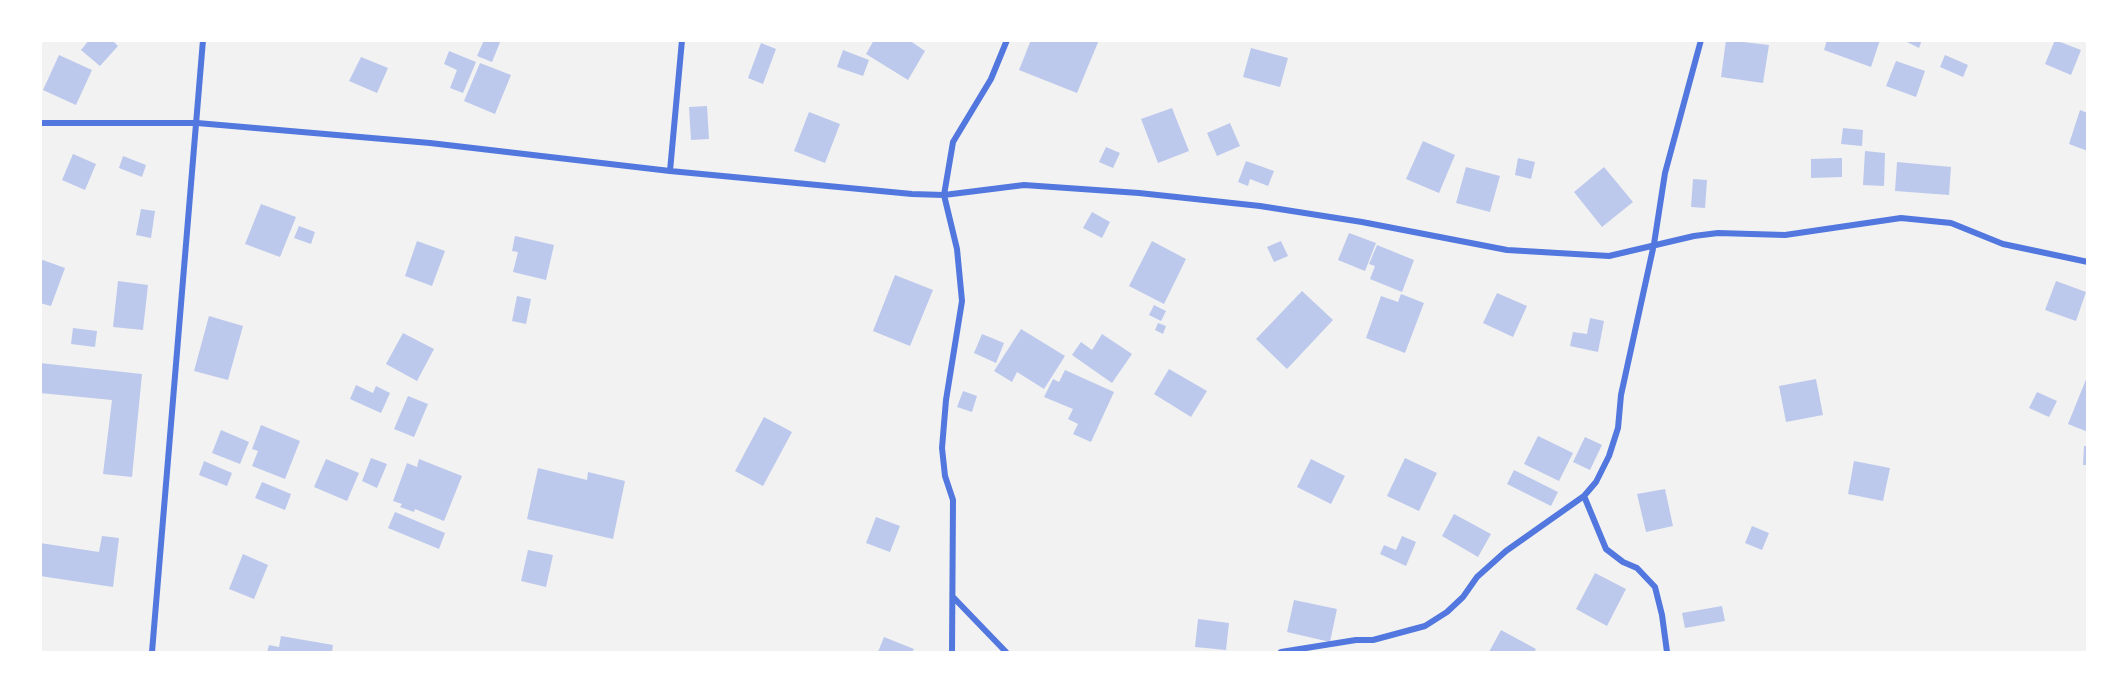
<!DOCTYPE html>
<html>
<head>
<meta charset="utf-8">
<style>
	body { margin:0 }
	#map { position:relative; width:2128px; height:693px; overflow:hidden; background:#f2f2f2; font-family:"Roboto Condensed",sans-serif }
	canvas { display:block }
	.frame { position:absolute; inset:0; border:42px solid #fff; pointer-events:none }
</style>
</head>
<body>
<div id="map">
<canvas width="2128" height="693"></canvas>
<div class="frame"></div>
</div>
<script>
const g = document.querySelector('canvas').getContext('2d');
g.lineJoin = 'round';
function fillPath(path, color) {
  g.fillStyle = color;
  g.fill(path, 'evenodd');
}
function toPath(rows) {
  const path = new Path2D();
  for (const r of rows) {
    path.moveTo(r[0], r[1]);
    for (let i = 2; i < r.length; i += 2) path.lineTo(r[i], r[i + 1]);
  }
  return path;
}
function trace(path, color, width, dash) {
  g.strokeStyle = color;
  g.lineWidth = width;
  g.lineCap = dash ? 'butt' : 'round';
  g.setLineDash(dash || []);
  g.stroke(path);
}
fillPath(toPath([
	[89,40,112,40,118,46,100,66,81,50],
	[484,40,501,40,492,62,477,56],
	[874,40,909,40,925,51,908,80,866,54],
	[1031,40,1099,40,1077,93,1019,70],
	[1726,40,1769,45,1763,83,1721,77],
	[1827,40,1880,40,1871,67,1824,50],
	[1903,40,1922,40,1919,48],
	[2055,40,2081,50,2071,75,2045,64],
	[761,43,776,49,763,84,748,78],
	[1251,48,1288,58,1280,87,1243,77],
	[843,50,869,60,863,76,837,67],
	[449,51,476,62,463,93,450,88,457,70,444,64],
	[59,55,92,70,76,105,43,90],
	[1945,55,1968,65,1963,77,1940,67],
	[361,57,388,68,377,93,349,81],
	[1896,61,1925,71,1916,97,1886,86],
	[480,63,511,75,495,114,464,101],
	[707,106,709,139,691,140,689,107],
	[1172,108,1189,151,1158,163,1141,119],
	[2080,110,2088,113,2088,151,2069,144],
	[809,112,840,124,825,163,794,151],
	[1230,123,1240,146,1217,156,1207,133],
	[1843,128,1863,130,1862,146,1841,144],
	[1423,141,1455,155,1439,193,1406,179],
	[1106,147,1120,153,1113,168,1099,162],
	[1865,151,1885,153,1884,186,1863,185],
	[73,154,96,164,85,190,62,180],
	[123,156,146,165,142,177,119,168],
	[1518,158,1535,162,1531,179,1515,175],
	[1842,158,1842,177,1811,178,1811,159],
	[1246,161,1274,171,1268,186,1250,179,1248,186,1238,182],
	[1897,162,1951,167,1949,195,1895,191],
	[1466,167,1500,176,1490,212,1456,203],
	[1604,167,1633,202,1602,227,1574,192],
	[1693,179,1707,180,1705,208,1691,207],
	[261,204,296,217,280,257,245,244],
	[141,209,155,211,151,238,136,235],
	[1092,212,1110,222,1102,238,1083,228],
	[299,226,315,232,311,244,294,238],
	[1349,233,1376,243,1365,271,1338,260],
	[515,236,554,245,546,280,513,272,518,252,512,251],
	[417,241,445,251,432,286,405,276],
	[1152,241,1186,259,1164,304,1129,286],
	[1281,241,1288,256,1274,262,1267,247],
	[1377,245,1414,260,1402,292,1370,279,1375,266,1369,264],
	[40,259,65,268,51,306,40,303],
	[895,275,933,290,910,346,873,331],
	[118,281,148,285,143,330,113,327],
	[2056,281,2086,292,2076,321,2045,310],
	[1302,291,1333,320,1287,369,1256,339],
	[1497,293,1527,306,1513,337,1483,323],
	[1401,294,1424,303,1405,353,1366,338,1381,296,1398,302],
	[517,296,531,299,526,324,512,321],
	[1154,305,1166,311,1161,321,1149,315],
	[209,316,243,326,228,380,194,371],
	[1590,318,1604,321,1598,352,1570,346,1573,332,1587,334],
	[1158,323,1166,326,1163,334,1155,330],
	[73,328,97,331,95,347,71,344],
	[1021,329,1065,356,1044,389,1017,372,1012,382,994,371],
	[403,333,434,349,417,381,386,364],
	[982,334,1004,343,996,363,974,353],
	[1102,334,1132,354,1112,383,1072,355,1081,342,1092,350],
	[40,363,142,374,132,477,103,474,112,400,40,393],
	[1169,369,1207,391,1191,417,1154,394],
	[1065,370,1114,392,1091,442,1073,434,1078,424,1068,419,1073,409,1044,397,1053,379,1059,382],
	[2087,377,2088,377,2088,432,2068,424],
	[1816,379,1823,415,1786,422,1779,386],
	[356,385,373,393,376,386,390,393,381,413,350,399],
	[963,391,977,396,972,412,957,407],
	[2037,392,2057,401,2049,417,2029,408],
	[408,396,428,404,414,437,394,429],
	[764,417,792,432,763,486,735,471],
	[261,425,300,441,285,479,252,466,258,451,252,449],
	[221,430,249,442,240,464,212,453],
	[1538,436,1573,453,1559,481,1524,464],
	[1585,437,1602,445,1590,470,1573,462],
	[2084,446,2088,446,2088,465,2083,465],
	[371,458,387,464,377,488,362,481],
	[1405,458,1437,473,1419,511,1387,496],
	[326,459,359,473,347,501,314,487],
	[419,459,462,476,444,521,415,509,414,512,400,507,402,504,393,501,407,463,417,467],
	[1311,459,1345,476,1331,504,1297,487],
	[204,461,232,473,227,486,199,475],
	[1854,461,1890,468,1883,501,1848,494],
	[538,468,587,480,588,472,625,481,613,539,527,519],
	[1514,470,1558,492,1551,506,1507,484],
	[262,482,291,494,285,510,255,498],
	[1665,489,1673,526,1646,532,1637,494],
	[395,512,445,533,439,549,388,528],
	[1454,514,1491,534,1478,557,1442,536],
	[876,517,900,526,890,552,866,543],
	[1752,526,1769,533,1762,550,1745,543],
	[102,536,119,538,113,587,40,576,40,543,99,552],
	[1402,536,1416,542,1406,566,1380,554,1384,545,1396,550],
	[528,550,553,555,546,587,521,581],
	[243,554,268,565,254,599,229,589],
	[1595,573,1626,589,1607,626,1576,609],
	[1294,600,1337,609,1330,642,1287,632],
	[1722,606,1725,621,1685,628,1682,613],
	[1198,619,1229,623,1226,650,1195,647],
	[1501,630,1536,649,1534,652,1489,652],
	[281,636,333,645,332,652,267,652,269,645,279,647],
	[884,637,914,649,912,652,878,652]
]), '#bdc9ec');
trace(toPath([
	[40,123,197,123,430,143,670,171,912,194,944,195,1024,185,1139,193,1260,206,1362,222,1507,250,1609,256,1694,236,1718,233,1785,235,1901,218,1951,223,2003,244,2088,262],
	[670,171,682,40],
	[1584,496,1606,549,1623,562,1637,568,1655,587,1662,615,1667,652],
	[953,597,1006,652],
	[152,652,203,40],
	[952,652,953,500,945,476,942,448,946,400,962,301,957,249,944,195,953,142,991,79,1007,40],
	[1281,652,1356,640,1373,640,1425,626,1447,612,1463,597,1477,577,1506,551,1584,496,1596,482,1609,456,1618,428,1621,395,1654,244,1665,173,1701,40]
]), '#5277de', 6);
</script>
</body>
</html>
